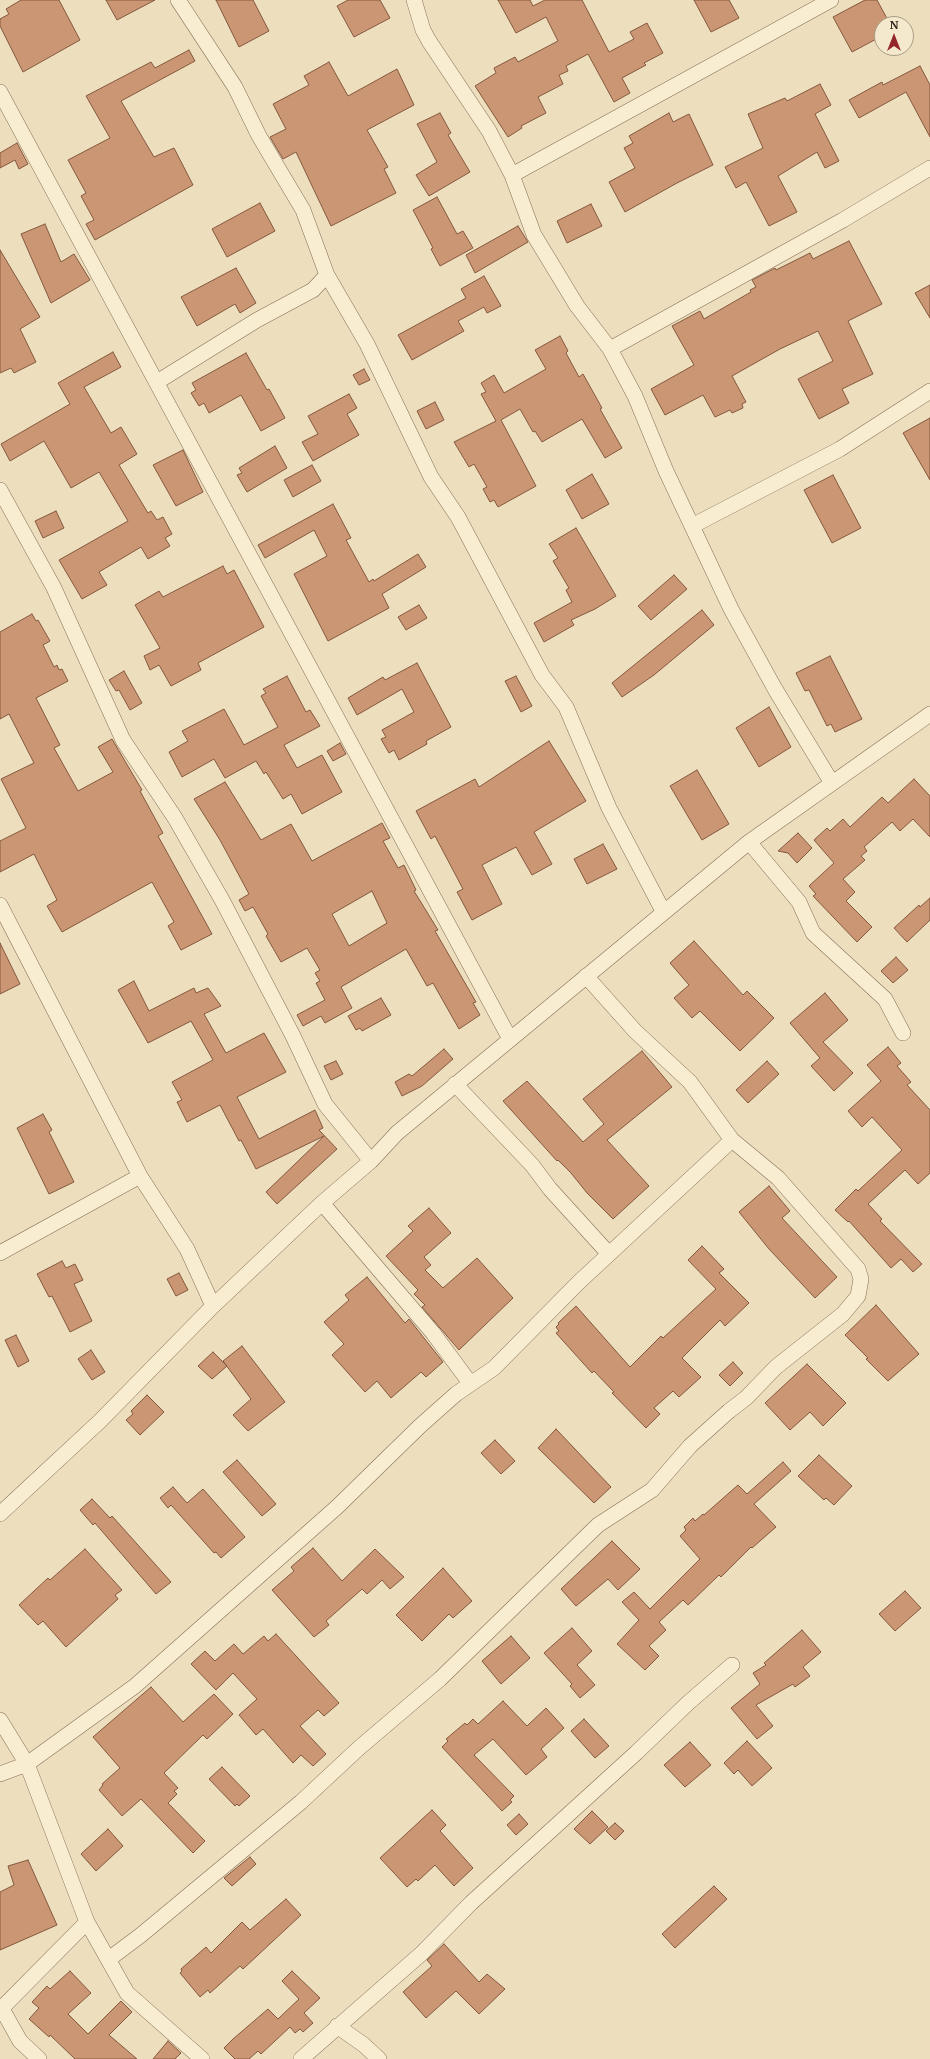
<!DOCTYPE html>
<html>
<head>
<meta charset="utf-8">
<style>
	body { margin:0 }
	#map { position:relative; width:930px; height:2059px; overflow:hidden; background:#eddebe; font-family:Merriweather,serif }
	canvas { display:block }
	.north { position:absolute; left:874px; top:16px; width:40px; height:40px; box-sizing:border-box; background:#f5e9cd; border:1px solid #a89b86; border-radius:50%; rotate:0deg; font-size:11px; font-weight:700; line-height:16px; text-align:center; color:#34271c }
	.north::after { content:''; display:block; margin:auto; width:14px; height:18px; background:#94272b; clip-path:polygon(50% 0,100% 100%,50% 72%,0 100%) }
</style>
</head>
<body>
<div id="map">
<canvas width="930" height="2059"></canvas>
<div class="north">N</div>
</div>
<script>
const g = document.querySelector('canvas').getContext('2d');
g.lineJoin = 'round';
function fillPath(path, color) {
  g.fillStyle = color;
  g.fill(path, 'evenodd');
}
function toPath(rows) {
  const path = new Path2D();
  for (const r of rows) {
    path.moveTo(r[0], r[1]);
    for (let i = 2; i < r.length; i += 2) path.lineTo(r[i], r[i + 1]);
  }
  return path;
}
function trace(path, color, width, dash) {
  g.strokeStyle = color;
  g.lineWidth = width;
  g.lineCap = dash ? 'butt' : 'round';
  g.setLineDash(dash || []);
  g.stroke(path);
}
const building = toPath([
	[21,0,59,0,80,40,23,72,0,26,0,19,9,14,6,9,21,0],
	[106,0,155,0,117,20,106,0],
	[216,0,253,0,269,31,239,47,216,0],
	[348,0,380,0,390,18,354,37,337,6,348,0],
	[498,0,530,0,533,6,545,0,582,0,609,52,634,39,630,32,647,23,663,53,644,63,646,65,622,78,630,93,614,102,588,54,566,66,568,71,559,75,563,84,538,97,546,113,521,126,522,128,508,137,475,86,496,73,494,68,515,57,518,62,558,41,546,17,516,33,498,0],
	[694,0,729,0,739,18,711,32,694,0],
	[865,0,877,0,890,24,882,24,882,36,852,52,833,17,865,0],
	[189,50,195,61,121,101,154,157,174,148,193,185,95,240,86,224,94,220,81,196,86,193,68,160,110,138,86,96,151,62,155,68,189,50],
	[329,62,348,96,397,69,414,105,367,130,388,167,384,169,396,193,331,226,296,152,283,159,270,137,286,129,273,104,309,85,304,76,329,62],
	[920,66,930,85,930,137,906,92,859,118,849,100,882,82,883,85,920,66],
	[820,84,831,105,815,114,839,161,825,168,817,152,778,176,797,212,769,226,746,182,736,188,725,167,763,148,748,114,785,98,787,101,820,84],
	[440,113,451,133,448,135,470,172,429,196,416,175,437,162,417,124,440,113],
	[669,113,673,122,689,114,713,165,677,183,625,212,609,182,635,168,624,148,633,143,629,136,669,113],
	[17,143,28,164,19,169,15,160,0,168,0,153,17,143],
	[437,197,457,234,463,231,473,248,440,266,431,249,433,248,413,210,437,197],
	[260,203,275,231,227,257,212,229,260,203],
	[591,204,602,226,567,243,557,221,591,204],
	[45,224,61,262,74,254,90,280,51,303,21,234,45,224],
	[518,226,528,242,475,273,466,255,518,226],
	[849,241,882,304,848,321,873,374,842,389,849,403,819,419,798,379,833,361,818,331,780,349,732,376,746,402,742,404,743,408,732,413,730,410,715,417,703,395,665,415,651,389,694,365,672,326,700,311,704,319,751,292,750,290,756,287,752,280,775,268,776,270,810,253,813,259,849,241],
	[0,250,40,317,20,329,36,362,14,373,11,368,0,373,0,250],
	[236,268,256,303,240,313,235,304,197,326,181,297,236,268],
	[484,276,501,306,487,313,484,307,458,321,464,331,412,360,398,335,466,298,461,289,484,276],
	[930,285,930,318,915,293,930,285],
	[560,336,568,351,566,353,579,377,583,374,602,408,600,409,622,448,605,458,582,419,542,442,535,431,533,432,520,409,501,420,536,486,498,507,494,500,490,502,483,489,487,487,474,464,469,467,454,442,496,421,481,394,486,392,481,383,494,375,504,393,546,369,535,350,560,336],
	[113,352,121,367,84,387,111,433,121,427,137,454,119,465,148,513,151,511,157,520,163,517,172,534,165,538,170,546,148,559,141,547,99,572,107,585,82,599,59,560,128,521,99,472,71,488,44,441,10,461,1,444,70,404,58,383,113,352],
	[246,353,267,390,269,389,285,418,261,431,241,395,209,413,204,403,199,406,191,393,196,390,192,383,246,353],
	[364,369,370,380,359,385,353,375,364,369],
	[349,394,357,408,347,414,359,435,313,461,302,442,318,434,308,416,349,394],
	[435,402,444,420,426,429,417,411,435,402],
	[930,418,930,480,903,433,930,418],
	[275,446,287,468,247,492,237,475,242,473,239,468,275,446],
	[183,450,203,492,176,506,153,465,183,450],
	[312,465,321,481,293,497,284,480,312,465],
	[592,474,609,504,582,519,566,490,592,474],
	[833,475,861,528,832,543,804,490,833,475],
	[333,504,351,538,346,540,369,582,373,579,374,581,418,554,426,567,382,594,389,608,328,641,294,574,327,556,314,530,265,558,258,545,333,504],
	[56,511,64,528,43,538,35,521,56,511],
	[576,528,616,596,595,609,571,620,574,625,544,642,534,623,572,602,566,590,569,588,553,561,558,558,549,544,576,528],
	[223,566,227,574,234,570,264,627,198,663,201,670,171,686,159,665,150,670,144,656,160,648,135,605,159,591,163,597,223,566],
	[674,575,687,589,651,620,638,606,674,575],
	[419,605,427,618,406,630,398,617,419,605],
	[702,610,714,625,654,675,622,697,612,683,702,610],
	[32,614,36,621,38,620,50,641,43,645,54,667,57,665,59,670,62,669,68,681,36,698,60,745,54,748,78,791,113,772,98,747,112,739,142,790,140,791,163,833,158,836,212,934,181,950,168,926,174,922,152,882,62,932,47,906,57,900,34,854,0,872,0,841,26,828,1,779,34,763,9,714,0,719,0,632,32,614],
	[830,656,862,719,835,732,831,724,827,726,809,690,805,691,796,673,830,656],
	[417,663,451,727,426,741,427,744,399,760,394,750,389,753,381,739,386,737,382,730,414,712,402,689,357,715,348,698,383,677,385,680,417,663],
	[124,671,142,703,130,710,119,690,116,691,109,680,124,671],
	[287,676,306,712,310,710,320,726,284,745,297,768,322,755,342,792,302,814,291,794,283,799,266,772,264,774,256,761,225,778,214,759,182,777,169,752,188,741,182,731,224,709,244,745,278,727,261,696,266,693,263,689,287,676],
	[516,676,532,706,521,712,505,681,516,676],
	[769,707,791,747,759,767,736,728,769,707],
	[549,741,586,801,534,832,552,864,532,875,516,847,482,865,502,904,472,920,457,892,463,889,435,836,431,839,416,811,475,779,479,787,549,741],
	[340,743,346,754,333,761,327,751,340,743],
	[697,770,729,824,702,840,670,786,697,770],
	[914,779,930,796,930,837,913,819,900,831,892,822,864,847,867,851,861,856,865,860,843,879,855,892,846,901,872,927,857,942,813,896,816,894,809,886,834,863,814,840,827,828,830,831,843,819,850,827,882,797,888,803,914,779],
	[225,782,261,840,291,824,312,861,382,823,390,838,383,841,398,868,404,865,416,890,414,891,438,930,435,931,476,1002,473,1003,480,1015,459,1029,433,983,427,986,406,949,341,987,352,1008,325,1023,321,1016,303,1026,297,1015,325,1000,316,983,320,981,315,973,320,970,307,948,281,962,266,936,268,934,253,907,245,911,239,900,249,894,220,840,194,799,225,782],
	[372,891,387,923,349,946,332,914,372,891],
	[798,833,812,848,797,863,788,853,778,851,798,833],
	[603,844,617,869,587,884,574,859,603,844],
	[930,898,930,920,907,942,894,928,919,905,920,907,930,898],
	[694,941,743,995,747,991,774,1018,740,1051,700,1011,692,1018,674,998,689,985,670,963,694,941],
	[0,943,20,984,0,994,0,943],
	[896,957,908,970,893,983,881,971,896,957],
	[134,981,149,1011,194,988,196,993,208,988,221,1006,204,1014,226,1053,264,1033,286,1072,237,1097,259,1139,315,1110,323,1128,319,1130,337,1149,277,1204,266,1192,324,1136,256,1169,241,1140,239,1141,220,1105,187,1122,177,1102,182,1100,172,1082,213,1060,191,1021,148,1043,118,990,134,981],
	[825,993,848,1020,823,1042,853,1073,834,1091,811,1066,820,1058,790,1023,825,993],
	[381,998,391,1015,362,1031,360,1028,356,1030,348,1016,381,998],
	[888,1047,901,1063,897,1066,911,1082,907,1085,930,1110,930,1173,918,1184,905,1170,868,1204,882,1219,880,1221,922,1264,913,1272,901,1259,891,1268,849,1221,848,1222,835,1210,856,1189,858,1191,902,1150,872,1117,862,1127,848,1111,881,1081,867,1065,888,1047],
	[444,1049,453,1059,422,1086,402,1096,395,1082,409,1074,412,1076,444,1049],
	[642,1051,672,1087,607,1140,649,1186,613,1219,587,1193,571,1173,558,1160,557,1161,503,1101,527,1081,583,1142,604,1124,583,1099,642,1051],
	[336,1061,343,1074,331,1080,324,1066,336,1061],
	[767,1061,779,1074,748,1103,736,1090,767,1061],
	[43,1114,52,1130,49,1132,74,1182,49,1194,17,1128,43,1114],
	[769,1186,790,1211,782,1218,837,1277,815,1298,769,1249,739,1212,769,1186],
	[429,1208,451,1233,424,1257,431,1265,425,1270,443,1288,477,1258,513,1298,459,1350,422,1307,425,1305,414,1294,418,1290,386,1256,413,1231,408,1226,429,1208],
	[702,1246,724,1269,719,1273,749,1303,725,1326,720,1320,682,1358,701,1377,679,1397,673,1391,654,1408,660,1414,646,1428,612,1393,614,1392,594,1371,592,1373,556,1333,559,1331,556,1327,559,1324,558,1323,576,1306,630,1367,661,1336,663,1338,716,1289,688,1260,702,1246],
	[62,1261,66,1268,75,1264,83,1280,74,1284,92,1321,70,1332,52,1296,49,1297,37,1274,62,1261],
	[179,1273,188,1290,176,1296,167,1279,179,1273],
	[367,1277,405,1323,409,1319,443,1362,426,1377,421,1372,391,1398,377,1381,365,1392,332,1355,344,1344,324,1322,349,1300,345,1295,367,1277],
	[876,1305,919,1354,888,1381,866,1359,868,1358,845,1335,876,1305],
	[16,1335,29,1361,18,1367,5,1340,16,1335],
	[242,1346,285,1402,248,1431,233,1415,251,1399,223,1361,242,1346],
	[91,1350,105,1372,92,1380,78,1359,91,1350],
	[213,1352,227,1366,212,1379,198,1366,213,1352],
	[733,1362,743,1373,730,1386,719,1375,733,1362],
	[807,1364,846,1403,823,1426,810,1412,790,1430,765,1403,807,1364],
	[147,1395,164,1412,140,1435,126,1420,133,1414,131,1411,147,1395],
	[556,1429,611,1487,594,1503,538,1448,556,1429],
	[495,1440,515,1461,501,1474,481,1453,495,1440],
	[819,1455,852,1486,834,1505,826,1498,824,1500,798,1476,819,1455],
	[237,1460,276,1504,262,1516,223,1472,237,1460],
	[783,1462,791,1471,754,1504,776,1527,752,1548,751,1547,721,1577,719,1575,688,1605,683,1600,659,1622,666,1630,649,1646,659,1656,645,1670,617,1644,639,1620,622,1602,634,1592,650,1609,700,1559,680,1536,686,1530,684,1527,693,1518,695,1521,703,1514,704,1515,738,1485,747,1494,783,1462],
	[173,1487,187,1503,203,1489,245,1537,221,1558,216,1552,214,1553,171,1505,168,1508,160,1498,173,1487],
	[92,1499,110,1518,112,1516,171,1582,156,1594,95,1523,93,1525,80,1510,92,1499],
	[612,1541,640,1569,618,1590,608,1579,576,1606,561,1589,612,1541],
	[313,1548,342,1581,375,1549,404,1577,390,1589,382,1580,367,1594,362,1589,326,1621,329,1625,314,1637,272,1590,294,1571,291,1567,313,1548],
	[85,1549,122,1590,115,1595,118,1599,66,1647,43,1621,38,1625,19,1605,48,1578,50,1580,85,1549],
	[443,1568,472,1601,453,1618,449,1614,422,1641,396,1615,443,1568],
	[905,1591,921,1608,895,1631,879,1614,905,1591],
	[572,1628,592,1651,577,1665,595,1685,580,1698,570,1686,572,1684,544,1653,572,1628],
	[802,1630,821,1652,803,1667,810,1676,795,1687,793,1684,756,1705,773,1726,757,1739,731,1708,760,1684,753,1673,766,1665,764,1663,802,1630],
	[276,1634,339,1703,324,1716,318,1710,300,1726,326,1754,313,1766,301,1755,293,1763,263,1729,256,1735,239,1715,257,1699,233,1673,216,1690,191,1664,205,1651,215,1661,234,1644,243,1654,264,1636,268,1641,276,1634],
	[511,1636,530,1658,501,1684,482,1661,511,1636],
	[151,1687,183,1722,214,1694,233,1714,207,1739,203,1735,164,1773,178,1788,174,1791,177,1794,168,1803,205,1841,193,1853,141,1799,122,1816,99,1790,103,1785,102,1784,120,1768,93,1737,151,1687],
	[503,1701,527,1726,546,1708,564,1728,541,1749,547,1757,526,1775,493,1739,474,1755,514,1796,510,1800,512,1802,502,1811,442,1747,448,1741,446,1739,465,1723,467,1725,473,1719,478,1724,503,1701],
	[584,1719,609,1746,595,1758,571,1731,584,1719],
	[747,1741,772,1768,752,1786,738,1770,734,1774,724,1763,747,1741],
	[690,1742,711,1765,685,1787,664,1765,690,1742],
	[222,1767,250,1796,239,1806,237,1804,235,1806,209,1779,222,1767],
	[432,1810,446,1825,440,1831,473,1868,454,1886,435,1865,418,1881,416,1879,407,1887,380,1858,432,1810],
	[592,1811,608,1827,590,1844,574,1829,592,1811],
	[519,1814,528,1824,516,1835,507,1825,519,1814],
	[615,1823,624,1831,615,1840,606,1831,615,1823],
	[108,1829,123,1846,96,1871,81,1854,108,1829],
	[250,1857,256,1864,232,1886,224,1878,250,1857],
	[28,1860,57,1925,0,1950,0,1892,14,1885,8,1866,28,1860],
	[714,1886,727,1899,675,1948,662,1934,714,1886],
	[286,1899,301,1915,243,1969,240,1966,210,1993,208,1990,200,1997,180,1973,182,1971,181,1969,206,1947,211,1953,242,1922,250,1930,286,1899],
	[444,1944,479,1982,487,1974,505,1989,479,2014,456,1991,426,2018,403,1992,432,1966,427,1960,444,1944],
	[70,1971,91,1993,68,2014,88,2034,121,2001,132,2012,109,2035,137,2059,75,2059,50,2035,49,2037,29,2019,39,2008,32,2002,47,1986,50,1989,70,1971],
	[292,1971,320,1998,304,2013,313,2023,303,2032,300,2029,295,2033,290,2027,261,2054,258,2051,249,2059,235,2059,224,2048,233,2039,268,2009,278,2019,299,1999,282,1981,292,1971],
	[168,2041,181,2053,175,2059,153,2059,168,2041]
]);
fillPath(building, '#cb9674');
trace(building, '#84583d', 1);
const minor = toPath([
	[178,0,235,87,259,136,303,210,327,275,367,344,431,477,458,517,542,675,566,707,609,808,663,911],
	[414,0,423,30,429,41,489,131,512,175,534,235,577,306,610,349,635,396,666,471,731,609,775,689,832,783],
	[0,92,510,1039],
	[512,175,831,0],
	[610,349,843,220,930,168],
	[157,382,257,320,313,290,327,275],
	[0,490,54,588,123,740,175,818,222,900,293,1036,325,1104,371,1161],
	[692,526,840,449,930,391],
	[749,842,799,902,813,933,885,999,903,1033],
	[0,905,140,1176,187,1249,213,1306],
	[455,1084,532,1165,550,1189,609,1254],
	[322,1203,433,1333,470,1383],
	[0,1253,140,1176],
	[0,1514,100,1421,213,1306,322,1203,371,1161,397,1133,749,842,930,714],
	[0,1720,27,1764,87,1922,127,1993,202,2059],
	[0,1774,27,1764,135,1686,337,1507,420,1426,456,1394,494,1368,579,1282,732,1140],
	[109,1959,141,1935,301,1802,359,1748,440,1679,598,1525,652,1490,690,1446,729,1411,746,1398,776,1367,843,1314,858,1296,861,1279,858,1269,778,1178,732,1140,690,1082,635,1031,586,976],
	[2,2009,20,2041,39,2059],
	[0,2010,87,1922],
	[337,2026,364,2045,379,2059],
	[301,2059,421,1954,471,1903,636,1753,688,1703,732,1665]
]);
trace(minor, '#856f57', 16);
trace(minor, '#f8ecd1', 15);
</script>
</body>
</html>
